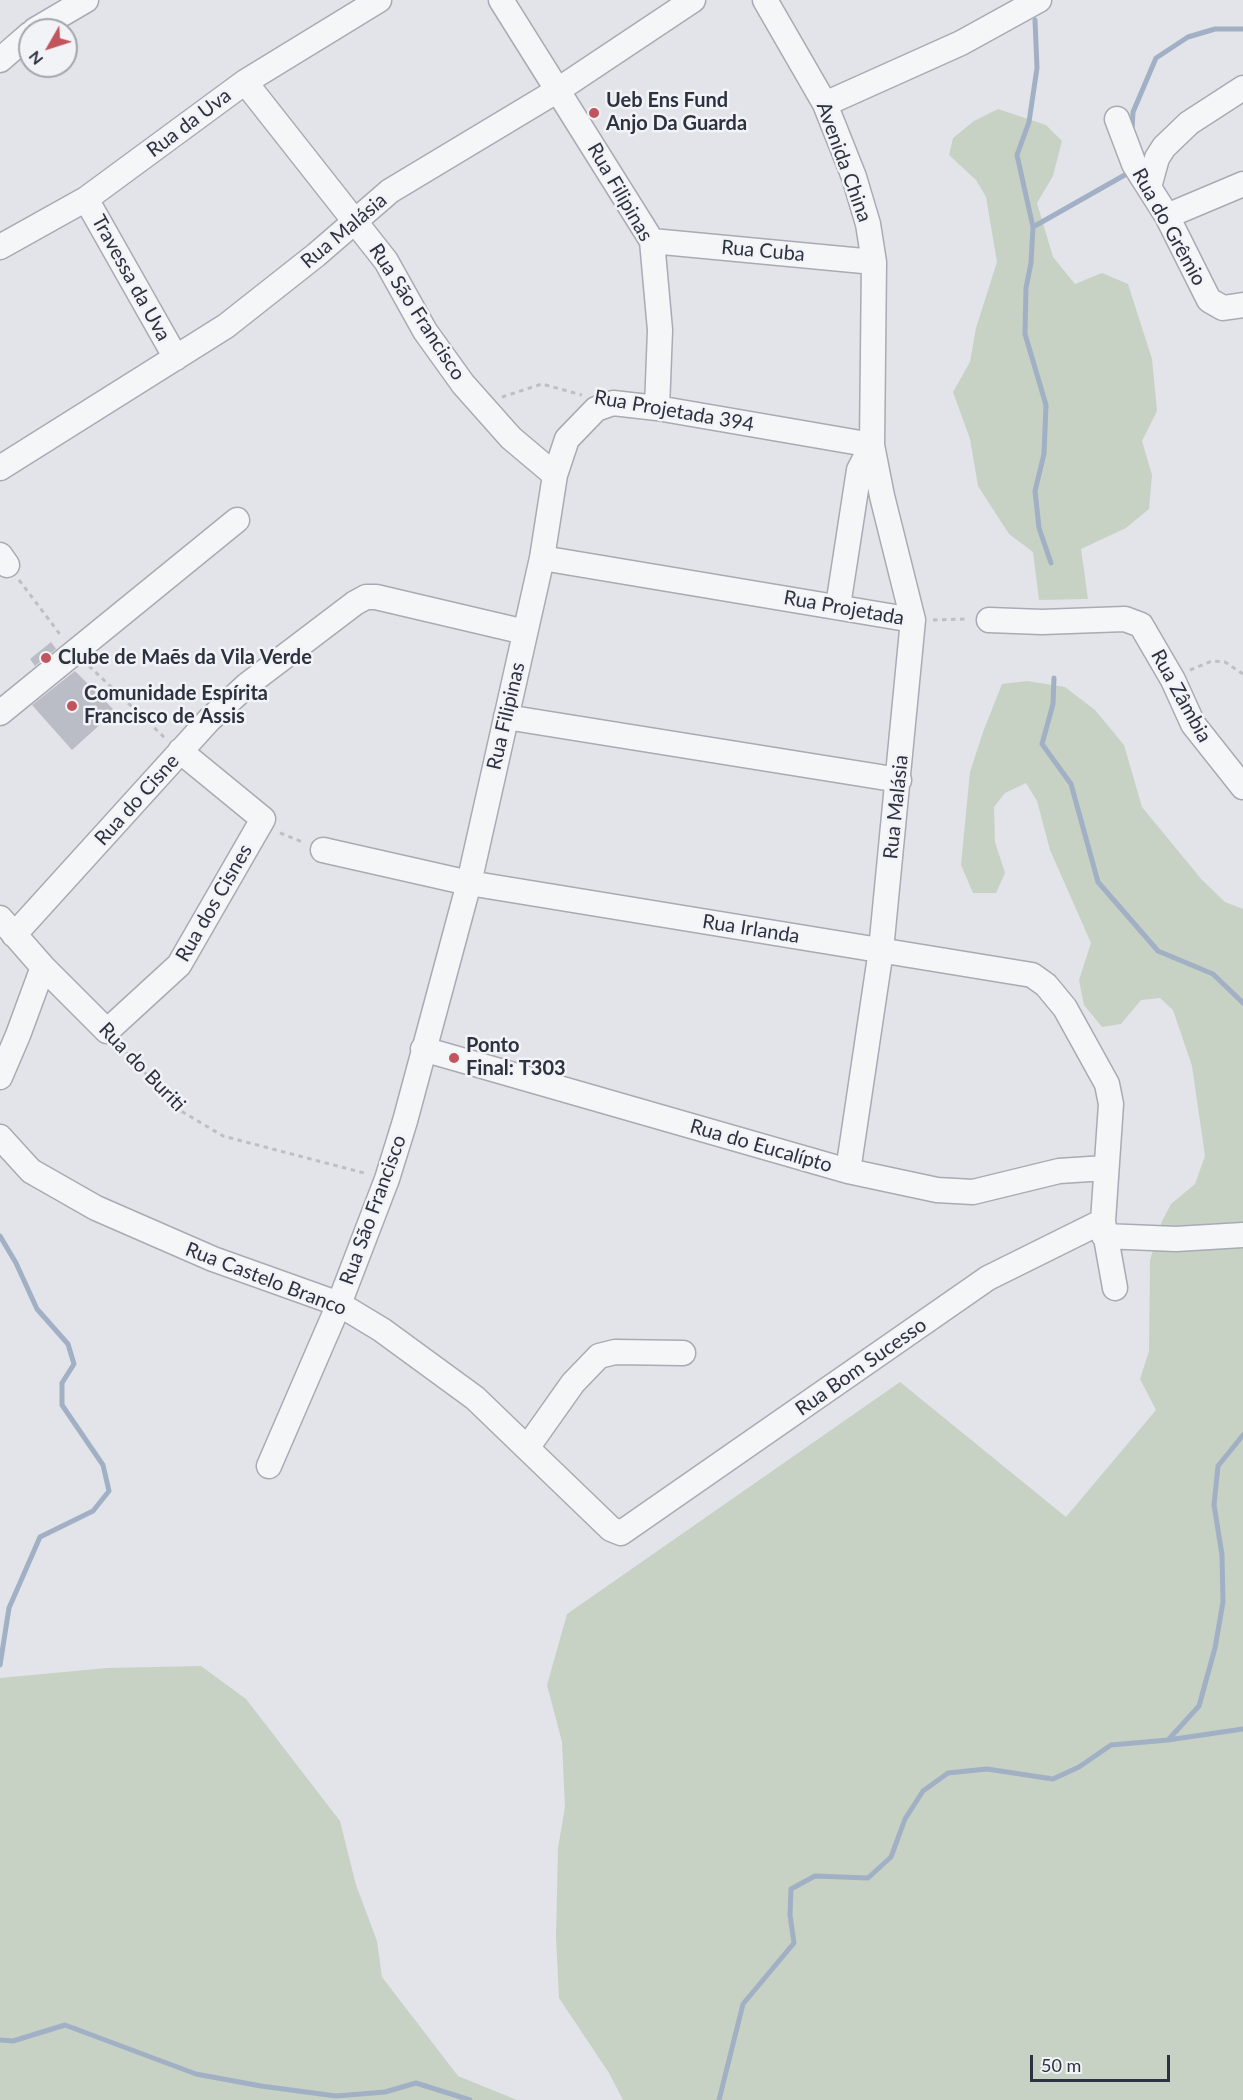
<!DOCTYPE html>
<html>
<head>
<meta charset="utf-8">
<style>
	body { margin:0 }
	#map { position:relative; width:1243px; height:2100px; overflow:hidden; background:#e2e4e9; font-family:Lato,sans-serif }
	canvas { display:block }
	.north { position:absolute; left:18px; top:18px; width:60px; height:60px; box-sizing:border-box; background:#f2f3f7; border:2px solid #a3a6ae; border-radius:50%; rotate:231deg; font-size:16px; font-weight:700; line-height:24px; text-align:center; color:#2c3240 }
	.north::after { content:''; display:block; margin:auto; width:21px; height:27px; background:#c1545d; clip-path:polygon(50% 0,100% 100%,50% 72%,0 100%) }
	.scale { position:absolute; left:1030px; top:2055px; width:140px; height:27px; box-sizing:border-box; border:3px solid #2c3240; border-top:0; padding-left:8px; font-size:18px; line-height:21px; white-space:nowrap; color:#2c3240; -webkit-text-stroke:4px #f2f3f7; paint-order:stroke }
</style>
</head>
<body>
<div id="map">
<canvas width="1243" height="2100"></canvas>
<div class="north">N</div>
<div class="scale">50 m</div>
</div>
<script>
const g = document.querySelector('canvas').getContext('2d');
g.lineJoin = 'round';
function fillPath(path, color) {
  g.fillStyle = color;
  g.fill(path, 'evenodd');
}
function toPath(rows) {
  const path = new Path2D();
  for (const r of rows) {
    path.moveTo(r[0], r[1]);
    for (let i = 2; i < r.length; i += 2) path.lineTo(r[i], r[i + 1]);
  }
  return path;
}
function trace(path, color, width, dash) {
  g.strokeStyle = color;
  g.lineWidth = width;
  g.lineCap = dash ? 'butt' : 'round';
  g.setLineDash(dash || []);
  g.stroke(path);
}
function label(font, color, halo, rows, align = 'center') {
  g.font = font + ' Lato,sans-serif';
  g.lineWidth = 5;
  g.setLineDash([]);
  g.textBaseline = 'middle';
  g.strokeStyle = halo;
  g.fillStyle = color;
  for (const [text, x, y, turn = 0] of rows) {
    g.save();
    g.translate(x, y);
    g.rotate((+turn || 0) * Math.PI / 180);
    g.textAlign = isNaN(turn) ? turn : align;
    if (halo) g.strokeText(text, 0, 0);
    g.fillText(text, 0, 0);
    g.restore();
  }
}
fillPath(toPath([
	[998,109,1046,125,1062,141,1053,176,1037,203,1053,257,1075,284,1102,273,1128,284,1152,359,1157,411,1142,441,1152,475,1149,509,1126,528,1081,549,1088,599,1039,600,1033,552,1009,534,978,486,970,439,953,392,970,362,976,328,997,262,986,197,976,180,949,155,953,138,974,121],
	[1027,681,1065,687,1095,710,1124,745,1142,807,1202,880,1225,902,1243,909,1243,2100,623,2100,609,2073,559,1998,556,1937,558,1848,565,1807,562,1742,547,1685,567,1614,900,1382,1066,1517,1156,1410,1140,1379,1149,1351,1150,1260,1162,1221,1171,1204,1195,1184,1205,1156,1192,1066,1173,1010,1160,998,1141,1000,1121,1024,1102,1027,1084,1005,1079,980,1091,943,1050,850,1037,801,1026,783,1005,793,994,807,995,842,1005,873,996,893,973,893,961,865,970,772,983,732,1002,684],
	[201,1666,246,1699,340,1821,356,1885,377,1941,382,1977,458,2076,517,2100,0,2100,0,1678,107,1668]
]), '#c7d2c4');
trace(toPath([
	[1035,20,1037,68,1029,122,1017,155,1033,227,1031,263,1026,288,1025,334,1046,405,1044,454,1035,491,1039,528,1051,563],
	[1132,130,1133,112,1156,58,1188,37,1215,29,1243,29],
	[1033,227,1130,172],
	[1054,678,1053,704,1042,744,1071,784,1098,882,1158,951,1213,974,1243,1003],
	[0,1236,16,1263,37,1309,68,1344,74,1364,62,1383,62,1405,103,1465,109,1491,93,1511,40,1537,9,1608,0,1665],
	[1168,1740,1243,1729],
	[0,2040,13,2041,65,2025,196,2074,261,2086,336,2096,385,2092,416,2083,470,2100],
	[719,2100,743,2004,794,1943,790,1915,791,1889,815,1876,868,1878,891,1857,905,1819,923,1791,948,1773,987,1769,1053,1779,1079,1767,1111,1745,1168,1740,1199,1706,1215,1648,1223,1602,1222,1555,1214,1505,1218,1466,1243,1435]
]), '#a1b0c5', 5);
fillPath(toPath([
	[51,642,56,649,35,666,30,659],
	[75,671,115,711,72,750,32,705]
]), '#babdc5');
const minor = toPath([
	[501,0,652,241,660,330,657,408],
	[765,0,825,104,854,177,868,224,874,262,872,445,882,496,913,620,881,950,848,1171],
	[35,30,86,0],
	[0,60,30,34],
	[245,82,386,261,425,331,463,384,511,438,555,475],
	[825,104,961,43,1039,0],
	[1117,119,1134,164,1167,216,1209,300,1223,308,1243,305],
	[1149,187,1157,158,1164,147,1189,123,1243,88],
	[86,199,176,358],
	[1167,216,1243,184],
	[652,241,874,262],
	[0,247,86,199,245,82,379,0],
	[0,468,226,326,316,255,390,191,558,90,693,0],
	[0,555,7,565],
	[542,558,913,620],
	[838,606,859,470,872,445],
	[989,620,1042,622,1125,619,1141,625,1173,680,1193,724,1243,787],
	[0,713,237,520],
	[506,717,899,780],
	[323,850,469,883,1032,975,1046,985,1065,1008,1107,1084,1111,1104,1103,1221,1115,1288],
	[0,918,43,967,107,1031,179,965,263,819,180,751],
	[14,935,209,720,247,685,355,603,366,597,376,597,525,632],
	[423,1049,848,1171,937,1190,973,1192,1059,1171,1105,1168],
	[0,1077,18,1035,43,967],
	[0,1137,31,1171,96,1208,213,1259,339,1304,382,1330,475,1398,611,1529,621,1533,988,1278,1103,1221],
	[1104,1236,1176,1239,1243,1235],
	[527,1448,573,1383,599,1356,615,1352,683,1353],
	[269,1466,339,1304,387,1179,405,1121,469,883,542,558,555,475,567,439,596,409,613,403,657,408,872,445]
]);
trace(minor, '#a8abb3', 27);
trace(toPath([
	[502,397,542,384,582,395],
	[19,580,62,637],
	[933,620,968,619],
	[89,666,165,738],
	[1190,670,1212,661,1225,662,1243,674],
	[280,833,305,843],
	[120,1046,181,1111,223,1136,368,1174]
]), '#bdbfc4', 3, [4.5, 4.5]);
trace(minor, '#f5f6f8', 24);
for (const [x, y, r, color] of [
	[594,113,6,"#c1545d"],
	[46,658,6,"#c1545d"],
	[72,706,6,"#c1545d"],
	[454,1058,6,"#c1545d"]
]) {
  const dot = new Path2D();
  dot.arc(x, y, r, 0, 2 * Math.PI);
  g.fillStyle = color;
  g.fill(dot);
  trace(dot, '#f2f3f7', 2);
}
label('bold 20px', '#2c3240', '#f2f3f7', [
	["Ueb Ens Fund",606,101],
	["Anjo Da Guarda",606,124],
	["Clube de Maẽs da Vila Verde",58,658],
	["Comunidade Espírita",84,694],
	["Francisco de Assis",84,717],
	["Ponto",466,1046],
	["Final: T303",466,1069]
], 'left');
label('20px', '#2c3240', '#f2f3f7', [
	["Rua da Uva",189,123,-37],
	["Avenida China",844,162,70],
	["Rua Filipinas",620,192,60],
	["Rua do Grêmio",1169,227,61],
	["Rua Malásia",344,231,-40],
	["Rua Cuba",763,251,5],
	["Travessa da Uva",131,278,61],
	["Rua São Francisco",417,312,57],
	["Rua Projetada 394",674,411,10],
	["Rua Projetada",844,608,10],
	["Rua Zâmbia",1181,696,61],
	["Rua Filipinas",506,716,-77],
	["Rua do Cisne",137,800,-48],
	["Rua Malásia",896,807,-84],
	["Rua dos Cisnes",214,903,-60],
	["Rua Irlanda",751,929,9],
	["Rua do Buriti",142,1067,46],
	["Rua do Eucalípto",761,1146,16],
	["Rua São Francisco",373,1210,-70],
	["Rua Castelo Branco",266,1279,21],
	["Rua Bom Sucesso",861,1367,-35]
]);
</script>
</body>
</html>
